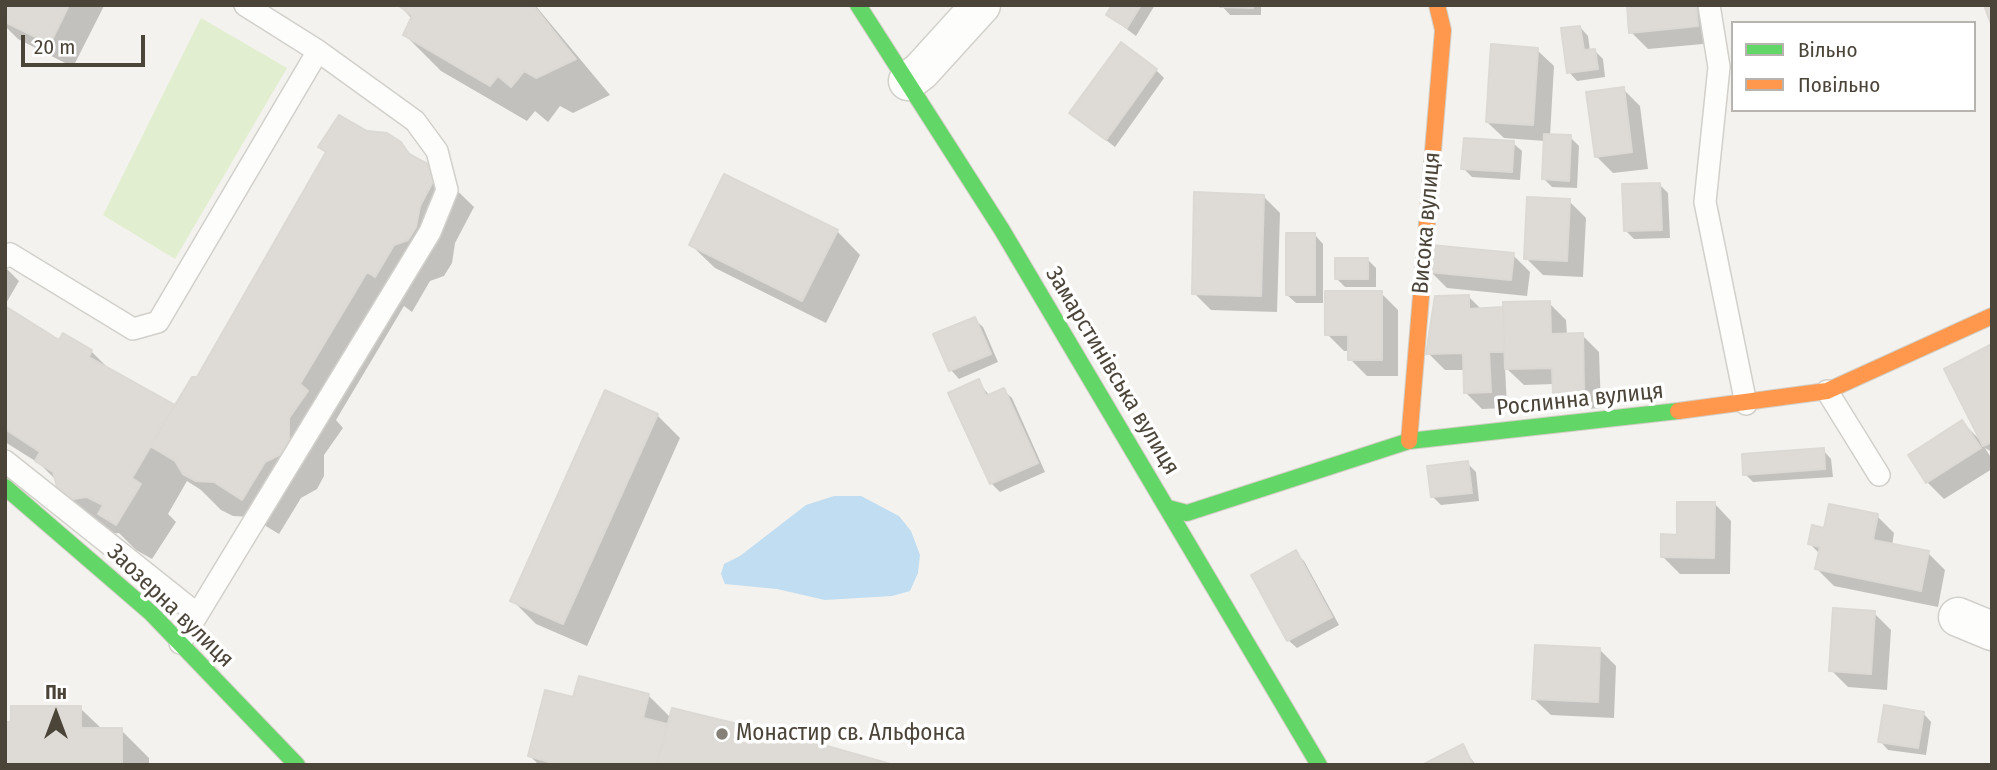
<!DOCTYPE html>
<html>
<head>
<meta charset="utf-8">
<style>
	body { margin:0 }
	#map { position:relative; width:1997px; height:770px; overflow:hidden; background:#f4f2ee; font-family:"Fira Sans Condensed",sans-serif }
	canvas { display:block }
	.frame { position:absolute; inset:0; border:7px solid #4b4439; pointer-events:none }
	.legend { position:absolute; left:1731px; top:21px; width:245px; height:91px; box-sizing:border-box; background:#fff; border:2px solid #b7b4b0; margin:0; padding:9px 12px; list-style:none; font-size:21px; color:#4b4439 }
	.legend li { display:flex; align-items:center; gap:14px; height:35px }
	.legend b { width:35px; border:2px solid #b7b4b0 }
	.north { position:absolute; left:21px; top:679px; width:70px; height:70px; -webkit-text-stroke:5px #fff; paint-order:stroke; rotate:0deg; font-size:19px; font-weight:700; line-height:28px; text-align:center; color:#4b4439 }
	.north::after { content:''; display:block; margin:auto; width:24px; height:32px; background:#4b4439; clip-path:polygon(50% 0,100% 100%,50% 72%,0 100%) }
	.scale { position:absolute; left:21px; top:35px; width:124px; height:32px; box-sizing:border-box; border:4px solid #4b4439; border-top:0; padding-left:9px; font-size:21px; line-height:24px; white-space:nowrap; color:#4b4439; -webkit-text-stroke:5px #fff; paint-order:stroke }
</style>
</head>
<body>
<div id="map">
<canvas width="1997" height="770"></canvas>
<div class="frame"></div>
<ul class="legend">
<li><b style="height:9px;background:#63d668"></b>Вільно</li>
<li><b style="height:9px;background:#ff974d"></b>Повільно</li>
</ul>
<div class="north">Пн</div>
<div class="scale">20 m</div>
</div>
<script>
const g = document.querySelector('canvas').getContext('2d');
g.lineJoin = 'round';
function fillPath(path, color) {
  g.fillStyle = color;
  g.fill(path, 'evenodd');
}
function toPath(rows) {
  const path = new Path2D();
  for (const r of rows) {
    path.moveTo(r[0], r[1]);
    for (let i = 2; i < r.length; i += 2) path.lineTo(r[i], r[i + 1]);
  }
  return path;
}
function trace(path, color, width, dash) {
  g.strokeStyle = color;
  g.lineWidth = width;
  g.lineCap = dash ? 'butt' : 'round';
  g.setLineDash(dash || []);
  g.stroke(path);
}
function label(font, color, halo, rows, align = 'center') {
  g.font = font + ' "Fira Sans Condensed",sans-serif';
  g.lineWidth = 7;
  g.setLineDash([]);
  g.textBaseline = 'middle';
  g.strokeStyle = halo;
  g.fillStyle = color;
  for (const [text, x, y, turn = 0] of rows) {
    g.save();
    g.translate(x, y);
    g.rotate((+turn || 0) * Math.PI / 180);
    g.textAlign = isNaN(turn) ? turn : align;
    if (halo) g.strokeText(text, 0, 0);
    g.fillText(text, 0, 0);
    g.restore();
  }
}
fillPath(toPath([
	[201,18,287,68,175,259,103,215]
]), '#e1eecf');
fillPath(toPath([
	[834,496,861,496,899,516,911,531,920,555,918,573,910,591,892,596,825,600,777,589,725,584,721,574,724,564,740,556,806,505]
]), '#c0ddf1');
fillPath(toPath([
	[5,5,103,5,104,6,73,67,18,39,5,26],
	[399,5,535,5,610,95,573,113,560,106,548,122,535,111,527,121,441,71,405,35,412,19],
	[1114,5,1155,5,1136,36,1108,15],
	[1261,5,1261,15,1230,15,1222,6],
	[1629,5,1711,5,1714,43,1648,49,1631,32],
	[1580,27,1588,36,1590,51,1594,50,1603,59,1605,77,1577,81,1569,72],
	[1537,50,1554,66,1550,136,1570,137,1579,146,1577,188,1552,187,1544,179,1545,141,1504,138,1487,122],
	[1156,70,1164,78,1115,147,1071,113],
	[1623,89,1640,106,1648,169,1613,173,1596,156],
	[367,133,399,143,417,160,438,172,474,207,455,243,452,263,444,276,430,281,412,312,404,306,336,420,343,428,324,455,324,476,317,489,301,498,279,534,251,517,233,516,221,510,201,490,187,481,168,514,176,522,152,559,136,550,119,533,110,534,96,527,60,490,57,481,40,464,5,442,5,307,59,342,91,351,112,372,176,408],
	[1513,143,1522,151,1520,180,1472,177,1463,168],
	[1659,184,1668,193,1670,238,1634,239,1626,231],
	[1263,196,1280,213,1277,312,1211,310,1194,293],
	[1569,201,1586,218,1583,277,1543,275,1526,258],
	[837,231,860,255,826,323,715,268,691,245],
	[1315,235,1323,244,1323,303,1296,303,1287,295],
	[1513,255,1530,272,1527,296,1447,288,1430,271],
	[1368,260,1376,268,1376,287,1345,287,1337,279],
	[5,267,19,281,5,305],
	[1381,293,1398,310,1398,376,1367,376,1350,359,1350,351,1344,351,1327,334],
	[1468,296,1482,310,1549,303,1566,320,1567,335,1582,335,1599,352,1601,408,1571,410,1554,393,1554,384,1524,385,1505,367,1507,408,1482,409,1465,392,1465,370,1445,370,1428,353],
	[974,319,983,327,998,362,959,379,951,370],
	[1992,346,1992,452,1985,448,1992,459,1992,469,1944,499,1927,482,1962,422,1982,442],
	[978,382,990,396,1003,390,1012,398,1045,472,1000,492,991,483],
	[657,415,680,438,587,646,536,624,512,600],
	[1823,450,1831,459,1833,477,1753,482,1745,474],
	[1467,463,1476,472,1479,501,1441,505,1432,496],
	[1715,504,1731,521,1730,574,1680,574,1663,557,1678,537],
	[1877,516,1894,533,1892,546,1928,553,1945,570,1938,607,1834,586,1817,569,1820,554,1810,544,1825,530],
	[1295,553,1304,561,1339,625,1297,648,1288,640],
	[1874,613,1891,630,1887,690,1848,687,1831,670],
	[1599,649,1616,666,1614,718,1551,715,1534,699],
	[648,695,671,718,883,765,539,765,530,756,574,699],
	[80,708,103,730,121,730,149,758,149,765,5,765],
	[1923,713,1931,722,1926,755,1888,750,1880,741],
	[1462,747,1476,765,1426,765]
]), '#0003');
const building = toPath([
	[5,5,69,5,50,44,5,22,5,5],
	[398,5,533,5,576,59,536,78,524,71,511,87,498,76,490,86,403,35,412,16,398,5],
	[1112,5,1141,5,1127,28,1106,15,1112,5],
	[1220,5,1253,5,1253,8,1220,7,1220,5],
	[1627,5,1696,5,1698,26,1629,33,1627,5],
	[1984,5,1992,5,1992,27,1984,5],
	[1580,26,1584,50,1595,49,1598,69,1567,73,1561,28,1580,26],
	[1121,42,1157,69,1106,140,1069,113,1121,42],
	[1491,44,1538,48,1533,125,1486,122,1491,44],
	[1624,87,1632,152,1595,157,1586,92,1624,87],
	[339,115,367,131,387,133,401,142,409,154,439,170,420,206,416,227,408,240,394,245,375,277,367,272,300,384,308,391,289,418,289,440,281,454,265,462,242,500,214,482,196,481,183,474,175,461,150,446,192,377,197,377,326,152,318,147,339,115],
	[1544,134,1571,135,1569,181,1542,179,1544,134],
	[1464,138,1514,141,1512,172,1461,169,1464,138],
	[724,174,838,230,802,301,689,245,724,174],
	[1660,183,1662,230,1624,231,1622,184,1660,183],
	[1194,192,1264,195,1261,296,1192,294,1194,192],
	[1527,197,1570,199,1567,261,1524,259,1527,197],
	[1286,233,1315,233,1315,295,1286,295,1286,233],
	[1431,245,1514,253,1511,280,1429,272,1431,245],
	[1335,258,1368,258,1368,279,1335,279,1335,258],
	[1325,291,1382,291,1382,360,1348,360,1348,335,1325,335,1325,291],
	[1469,295,1469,309,1503,307,1505,352,1489,352,1491,392,1464,393,1463,353,1426,354,1435,296,1469,295],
	[1550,301,1551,334,1583,333,1584,392,1553,393,1552,368,1505,369,1503,302,1550,301],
	[5,306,59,340,63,333,92,350,89,357,175,405,132,478,141,484,116,525,98,514,103,505,87,497,73,499,58,491,53,472,35,461,40,452,5,429,5,306],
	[975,317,991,354,949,371,933,334,975,317],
	[1992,344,1992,442,1983,446,1944,369,1992,344],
	[979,379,986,396,1004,388,1038,463,990,484,948,393,979,379],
	[605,390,658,414,563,624,510,601,605,390],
	[1962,420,1981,448,1926,483,1908,455,1962,420],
	[1824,448,1825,469,1743,475,1742,454,1824,448],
	[1468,461,1472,493,1431,497,1427,466,1468,461],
	[1677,502,1715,502,1714,558,1661,557,1661,534,1677,535,1677,502],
	[1829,504,1878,514,1873,540,1929,551,1921,591,1815,569,1820,547,1808,544,1812,525,1824,528,1829,504],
	[1296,550,1332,617,1287,641,1251,575,1296,550],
	[1833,608,1875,611,1871,674,1829,671,1833,608],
	[1535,645,1600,648,1598,702,1532,699,1535,645],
	[579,676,649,694,643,718,667,724,657,765,560,765,528,756,545,690,573,697,579,676],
	[1884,705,1924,712,1918,748,1878,742,1884,705],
	[11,706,81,706,81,728,122,728,122,765,5,765,5,722,11,722,11,706],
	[672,708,820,744,894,765,657,765,672,708],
	[1463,744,1473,765,1422,765,1463,744]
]);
fillPath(building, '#dedbd6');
trace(building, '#dcd9d4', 2);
const lane = toPath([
	[1709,5,1719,67,1705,202,1746,404],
	[5,257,10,254,133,329,158,322,318,51],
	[1827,391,1879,475],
	[5,461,197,614],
	[180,643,430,232,447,190,437,151,415,121,318,51,245,5]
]);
const street = toPath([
	[908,81,921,71,981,5],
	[1958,617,1992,631]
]);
const fast = toPath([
	[858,5,1002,230,1319,765],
	[5,487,151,613,297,765],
	[1168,508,1187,513,1409,441,1678,411]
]);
const slow = toPath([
	[1678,411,1827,391,1992,316],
	[1409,441,1443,30,1437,5]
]);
trace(lane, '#d2d0cb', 24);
trace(street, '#d2d0cb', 41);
trace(fast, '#d3cfc5', 18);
trace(slow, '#d3cfc5', 18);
trace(lane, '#fdfdfc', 21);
trace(street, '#fdfdfc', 38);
trace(fast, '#63d668', 16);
trace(slow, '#ff974d', 16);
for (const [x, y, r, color] of [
	[722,734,7,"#868178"]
]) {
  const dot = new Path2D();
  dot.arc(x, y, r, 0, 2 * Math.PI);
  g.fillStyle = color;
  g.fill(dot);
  trace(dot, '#fff', 2.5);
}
label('23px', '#4b4439', '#fff', [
	["Висока вулиця",1427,223,-85],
	["Замарстинівська вулиця",1112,371,59],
	["Рослинна вулиця",1580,400,-6],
	["Заозерна вулиця",170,606,44]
]);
label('23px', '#4b4439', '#fff', [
	["Монастир св. Альфонса",736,734]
], 'left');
</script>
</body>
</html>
